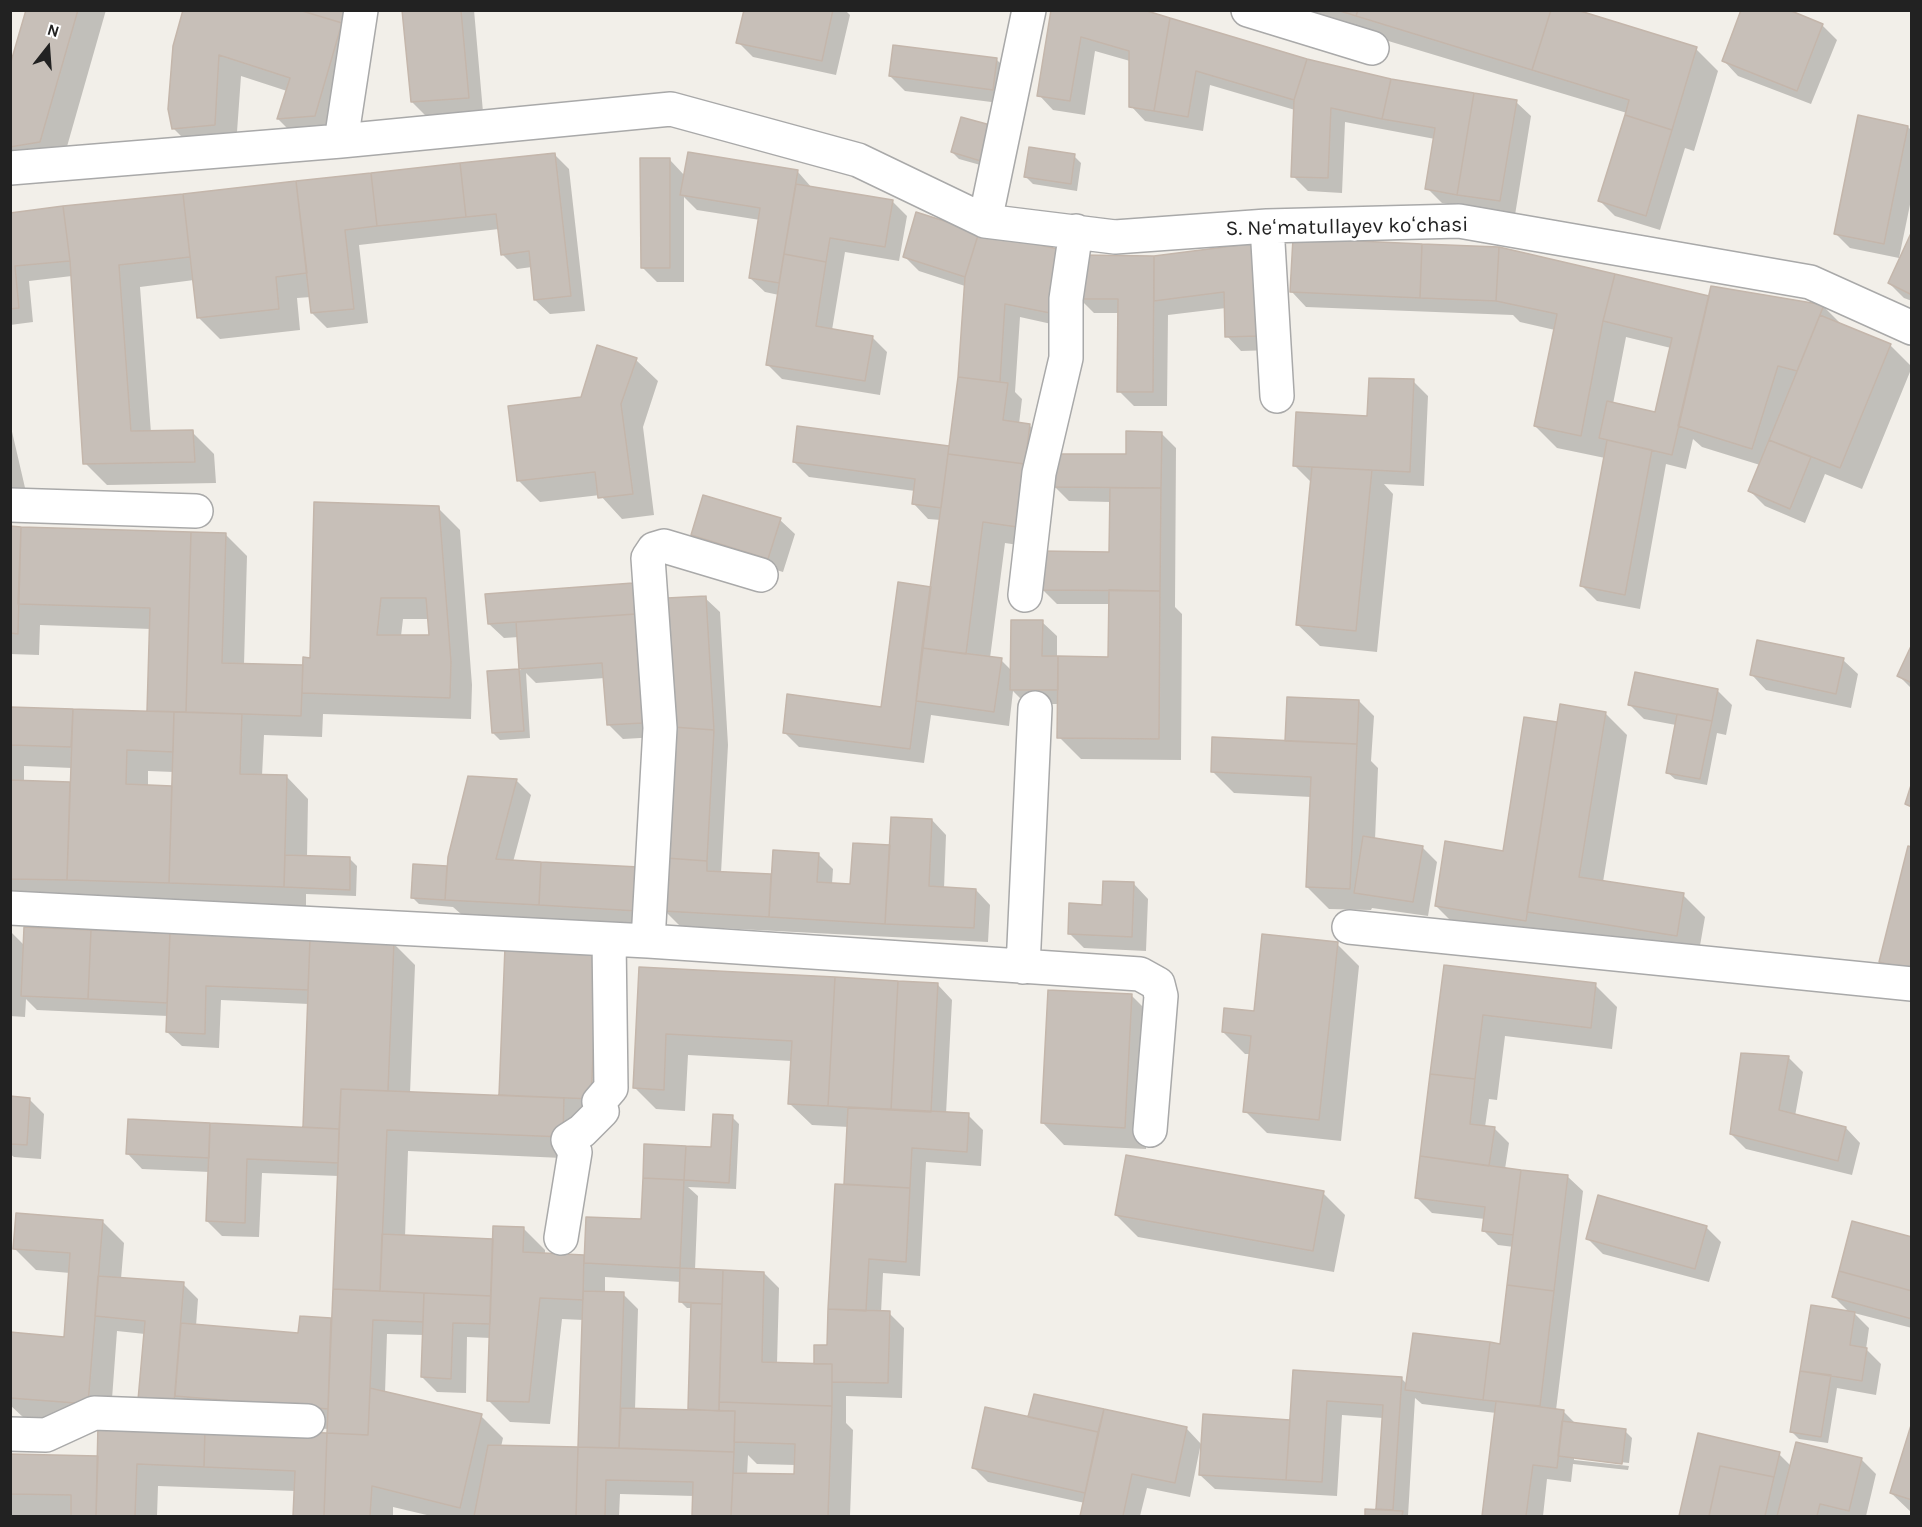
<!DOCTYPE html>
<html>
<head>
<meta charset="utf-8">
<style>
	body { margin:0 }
	#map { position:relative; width:1922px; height:1527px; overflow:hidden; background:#f2efe9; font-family:Karla,sans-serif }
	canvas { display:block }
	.frame { position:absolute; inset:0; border:12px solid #222; pointer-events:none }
	.north { position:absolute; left:18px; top:18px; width:60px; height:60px; -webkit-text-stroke:4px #fff; paint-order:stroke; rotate:17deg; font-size:16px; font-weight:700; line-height:24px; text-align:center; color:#222 }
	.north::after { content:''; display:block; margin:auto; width:21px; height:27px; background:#222; clip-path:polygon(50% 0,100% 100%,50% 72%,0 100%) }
</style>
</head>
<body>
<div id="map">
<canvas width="1922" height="1527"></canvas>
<div class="frame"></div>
<div class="north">N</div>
</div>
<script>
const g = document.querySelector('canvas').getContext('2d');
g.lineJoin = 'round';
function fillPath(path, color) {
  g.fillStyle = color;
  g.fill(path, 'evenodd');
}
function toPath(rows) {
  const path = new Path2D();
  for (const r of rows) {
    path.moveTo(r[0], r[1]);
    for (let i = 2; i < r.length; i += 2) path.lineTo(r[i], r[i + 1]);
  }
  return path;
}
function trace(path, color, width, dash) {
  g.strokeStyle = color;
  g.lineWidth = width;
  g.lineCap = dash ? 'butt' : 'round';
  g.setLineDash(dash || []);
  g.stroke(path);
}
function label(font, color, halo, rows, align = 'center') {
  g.font = font + ' Karla,sans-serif';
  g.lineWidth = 5;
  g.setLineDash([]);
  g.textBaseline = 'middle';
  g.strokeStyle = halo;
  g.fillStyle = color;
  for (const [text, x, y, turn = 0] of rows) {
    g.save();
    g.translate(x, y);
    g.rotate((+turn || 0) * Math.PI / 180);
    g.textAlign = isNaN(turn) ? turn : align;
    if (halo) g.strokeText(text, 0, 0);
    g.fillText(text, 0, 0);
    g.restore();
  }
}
fillPath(toPath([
	[28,10,106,10,62,164,10,171,10,70],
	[373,10,337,137,300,141,278,119,287,91,241,76,236,146,195,150,173,128,174,46],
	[404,10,474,10,483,112,427,117,412,102],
	[745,10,845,10,850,15,836,75,753,57,738,42],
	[1052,10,1307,61,1391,81,1516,102,1531,116,1515,215,1442,203,1427,188,1435,139,1345,122,1342,193,1308,191,1293,176,1295,110,1210,85,1203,131,1145,121,1131,106,1130,61,1095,51,1085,115,1053,110,1039,95],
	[1276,10,1572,10,1696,49,1718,71,1694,151,1685,148,1660,230,1615,216,1600,201,1627,113,1385,40],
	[1822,25,1837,40,1811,104,1738,76,1724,61],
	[996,59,1011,74,1007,104,905,91,890,76],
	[1908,127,1912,131,1912,195,1899,258,1850,248,1835,233],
	[993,128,991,168,959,159,952,152],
	[554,154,569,169,585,311,550,314,535,300,532,267,517,269,502,254,499,229,359,245,368,323,327,328,312,313,311,297,297,298,300,330,220,339,198,317,194,280,140,287,151,433,192,432,214,454,216,483,107,485,85,463,72,276,29,281,33,322,10,325,10,214],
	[1074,156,1081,163,1077,191,1033,184,1026,177],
	[670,160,685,176,798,172,812,188,892,201,907,216,899,261,845,252,832,330,872,337,887,352,880,395,782,379,767,364,779,295,765,292,750,278,760,220,697,210,684,197,684,282,657,282,642,267],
	[978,233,1065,327,1020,317,1015,392,1022,399,1019,424,1029,425,1044,440,1038,548,1005,543,990,658,1001,660,1012,671,1042,622,1057,636,1057,658,1110,659,1110,604,1057,604,1042,589,1111,553,1111,502,1069,501,1055,487,1128,456,1161,433,1176,448,1175,607,1182,614,1181,760,1081,759,1059,737,1059,704,1026,704,1013,691,1009,726,931,715,924,763,799,747,784,732,883,708,932,588,941,520,928,519,914,504,915,491,809,477,794,462,799,428,950,447,959,377,965,286,919,271,904,256],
	[1912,235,1912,301,1904,298,1889,283],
	[1256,245,1273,350,1241,351,1227,336,1226,308,1168,315,1167,406,1134,406,1119,391,1119,313,1094,313,1079,298,1080,256,1154,257],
	[1292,292,1708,297,1823,306,1843,326,1890,345,1912,367,1862,489,1825,474,1805,523,1765,506,1750,491,1760,465,1702,447,1693,439,1686,469,1666,464,1640,609,1597,601,1582,586,1605,458,1557,448,1535,426,1555,330,1520,322,1513,315,1306,307],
	[1626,337,1671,348,1656,414,1613,404],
	[636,360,658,381,643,427,654,515,622,519,600,495,540,502,518,480,582,398],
	[1413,381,1428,396,1424,486,1384,484,1393,494,1377,652,1320,646,1298,625,1312,481,1310,481,1295,466,1368,418],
	[10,423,29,505,10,506],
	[438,508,460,530,472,685,471,719,323,714,322,737,264,735,262,776,287,777,308,799,307,858,350,859,357,866,356,896,306,894,306,908,10,899,10,708,148,712,151,629,40,625,39,655,10,654,10,528,225,534,247,556,244,665,304,667],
	[403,619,429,619,431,637,401,636],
	[24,766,72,768,72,784,24,782],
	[148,771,174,772,173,788,148,787],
	[780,520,795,534,783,572,708,549,693,535],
	[633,585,648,600,658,737,623,739,608,724,605,678,536,683,526,673,530,738,500,740,493,733,489,672,521,670,519,637,504,638,489,624],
	[705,598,720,612,728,745,721,873,773,876,818,854,833,869,832,884,852,886,891,847,932,820,946,835,944,889,976,890,990,905,988,942,680,926,665,911],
	[1912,648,1912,689,1899,676],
	[1843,660,1858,674,1851,708,1766,690,1752,675],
	[1717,690,1732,705,1726,735,1717,733,1707,785,1675,779,1667,772,1676,725,1644,719,1629,704],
	[1359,701,1374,716,1371,761,1378,768,1375,840,1422,847,1437,862,1428,916,1372,908,1371,910,1329,909,1307,887,1311,797,1234,793,1212,771,1286,742],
	[1605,713,1627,735,1603,882,1683,895,1705,917,1698,957,1458,928,1436,906,1504,853,1526,718,1558,724],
	[516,780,531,795,513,862,638,868,651,925,461,914,453,907,419,904,412,897,414,865,448,868],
	[1134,884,1148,899,1146,951,1084,948,1069,933],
	[25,928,393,943,415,965,410,1093,500,1097,507,948,597,952,613,1121,585,1120,584,1159,408,1151,405,1237,494,1241,523,1228,545,1250,545,1254,585,1257,642,1221,713,1149,732,1117,739,1124,736,1189,688,1187,698,1196,695,1270,764,1273,779,1288,777,1364,815,1365,829,1346,846,1186,849,1127,812,1125,790,1104,792,1061,688,1055,685,1111,656,1109,634,1087,640,968,938,985,952,1000,946,1114,968,1115,983,1130,981,1166,926,1162,920,1276,883,1273,881,1313,889,1313,904,1328,902,1398,846,1396,846,1423,853,1430,850,1516,693,1516,694,1496,620,1494,619,1516,431,1516,393,1507,393,1516,295,1516,296,1491,158,1486,157,1516,10,1515,10,1455,99,1457,100,1425,24,1418,10,1405,10,1334,65,1338,70,1273,36,1270,14,1248,102,1221,124,1243,121,1279,183,1284,198,1299,196,1326,299,1334,331,1319,333,1321,339,1176,262,1173,259,1237,222,1236,207,1221,210,1172,142,1169,128,1154,304,1129,309,1004,221,1000,219,1048,182,1046,167,1032,168,1016,37,1010,26,999,25,1017,10,1016,10,931,24,945],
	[605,1277,681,1282,680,1301,687,1308,693,1308,690,1411,635,1410,638,1309,623,1294,605,1293],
	[562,1319,584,1320,580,1451,501,1447,503,1438,481,1416,385,1393,387,1334,424,1335,422,1377,437,1392,466,1393,467,1337,491,1338,488,1400,510,1422,550,1424],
	[117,1331,145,1334,155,1415,328,1429,328,1434,110,1426],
	[748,1455,757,1464,795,1465,795,1476,747,1475],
	[1337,944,1359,966,1341,1141,1267,1133,1245,1111,1251,1054,1245,1054,1223,1032,1255,1013],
	[1445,966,1595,985,1617,1007,1612,1049,1505,1036,1497,1100,1489,1099,1485,1127,1494,1128,1509,1143,1505,1169,1568,1177,1583,1191,1556,1410,1563,1411,1577,1425,1625,1431,1632,1438,1629,1463,1574,1457,1574,1460,1629,1466,1628,1470,1573,1464,1571,1482,1547,1479,1543,1516,1483,1516,1496,1413,1422,1404,1415,1398,1408,1516,1366,1516,1367,1511,1380,1511,1377,1509,1383,1418,1342,1415,1337,1496,1215,1489,1200,1475,1202,1448,1200,1448,1190,1497,1147,1488,1140,1516,1082,1516,1085,1503,988,1482,973,1467,1030,1418,1035,1396,1187,1429,1202,1445,1291,1422,1294,1372,1401,1378,1408,1385,1502,1345,1514,1247,1498,1245,1483,1230,1485,1219,1432,1213,1417,1198],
	[1131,995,1153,1017,1146,1149,1064,1145,1043,1123],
	[1788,1057,1803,1072,1795,1116,1846,1128,1860,1143,1852,1175,1746,1149,1731,1134],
	[10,1098,29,1099,44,1114,41,1159,14,1157,10,1154],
	[1323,1193,1345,1215,1334,1272,1138,1237,1116,1215],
	[1706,1227,1721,1242,1709,1282,1603,1254,1588,1239],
	[1912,1239,1912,1328,1854,1313,1869,1328,1866,1349,1881,1364,1876,1395,1837,1388,1828,1443,1799,1439,1792,1432,1850,1313,1833,1296],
	[1912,1427,1912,1513,1891,1493],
	[1699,1435,1779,1454,1791,1466,1797,1444,1862,1460,1876,1474,1866,1516,1681,1516]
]), '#0003');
const building = toPath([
	[26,10,78,10,40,142,10,147,10,65,26,10],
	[183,10,299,10,342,23,315,116,277,119,290,78,219,55,215,125,172,129,168,109,173,46,183,10],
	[299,10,345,10,342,23,299,10],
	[402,10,461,10,469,98,411,102,402,10],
	[744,10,833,10,822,61,736,43,744,10],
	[1051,10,1144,10,1170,18,1154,111,1129,107,1129,51,1081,37,1070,101,1037,96,1051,10],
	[1337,10,1358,10,1356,16,1337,10],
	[1358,10,1551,10,1532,70,1356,16,1358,10],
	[1551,10,1577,10,1697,47,1672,130,1625,115,1629,100,1532,70,1551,10],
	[1741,10,1789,10,1823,24,1797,91,1722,61,1741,10],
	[1170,18,1307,59,1294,100,1196,71,1188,117,1154,111,1170,18],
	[893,45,997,58,993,90,889,76,893,45],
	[1307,59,1391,79,1382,119,1331,108,1328,178,1291,177,1294,100,1307,59],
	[1391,79,1474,93,1457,195,1425,189,1435,128,1382,119,1391,79],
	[1474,93,1517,100,1500,201,1457,195,1474,93],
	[1625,115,1672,130,1646,216,1598,201,1625,115],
	[1858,115,1908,126,1884,244,1834,234,1858,115],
	[961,117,994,126,984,162,951,152,961,117],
	[1029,147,1075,154,1071,184,1024,177,1029,147],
	[688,152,798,170,779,283,749,278,760,208,680,195,688,152],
	[555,153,571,296,534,300,529,251,501,255,496,214,466,217,460,163,555,153],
	[640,158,670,158,670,268,641,268,640,158],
	[460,163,466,217,377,226,371,173,460,163],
	[371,173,377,226,345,230,354,309,311,313,296,181,371,173],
	[296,181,307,273,276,277,279,309,197,318,183,194,296,181],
	[796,184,893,200,885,247,830,238,826,262,784,254,796,184],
	[183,194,190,257,119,265,131,431,193,430,195,462,83,464,70,261,63,206,183,194],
	[63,206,70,261,15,266,19,308,10,309,10,213,63,206],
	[916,212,979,232,965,277,903,257,916,212],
	[1912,231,1912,295,1888,283,1912,231],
	[979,232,1063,250,1050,313,1005,304,1000,382,958,377,965,277,979,232],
	[1293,238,1422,244,1420,298,1290,292,1293,238],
	[1256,243,1259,336,1225,337,1224,292,1154,301,1154,256,1256,243],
	[1422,244,1499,247,1496,301,1420,298,1422,244],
	[1499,247,1615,274,1603,321,1581,436,1534,426,1557,314,1496,301,1499,247],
	[784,254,826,262,816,326,873,336,865,381,766,365,784,254],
	[1078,255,1154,256,1153,392,1117,392,1118,299,1078,299,1078,255],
	[1615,274,1709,296,1672,455,1599,438,1607,401,1655,412,1672,338,1603,321,1615,274],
	[1711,286,1824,305,1797,371,1778,366,1752,449,1678,426,1711,286],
	[1820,315,1891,344,1840,468,1769,440,1820,315],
	[597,345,637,358,621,404,633,494,598,498,595,472,517,481,508,406,581,397,597,345],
	[958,377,1008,383,1003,420,1030,424,1025,464,948,454,958,377],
	[1369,378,1414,379,1410,472,1293,466,1296,412,1367,416,1369,378],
	[797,426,949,446,941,508,912,504,915,479,793,462,797,426],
	[1126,431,1162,432,1161,488,1053,487,1054,454,1126,454,1126,431],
	[1607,440,1652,450,1625,595,1580,586,1607,440],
	[1769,440,1811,457,1790,509,1748,491,1769,440],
	[948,454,1025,464,1017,527,983,522,966,654,922,648,948,454],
	[1312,467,1372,470,1356,631,1296,625,1312,467],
	[1110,488,1161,488,1160,591,1040,590,1041,551,1109,552,1110,488],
	[703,495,781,518,768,559,691,535,703,495],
	[314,502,439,506,451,662,450,698,302,693,303,657,310,658,314,502],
	[381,598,426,598,429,635,377,635,381,598],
	[10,526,21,527,18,634,10,633,10,526],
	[21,527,191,532,186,712,147,711,150,608,18,604,21,527],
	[191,532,226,533,222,663,303,665,301,716,186,712,191,532],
	[898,582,931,587,910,749,783,733,787,694,881,707,898,582],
	[633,583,636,614,488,624,485,594,633,583],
	[1109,590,1160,591,1159,739,1057,738,1058,656,1108,657,1109,590],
	[706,596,714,730,673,727,667,598,706,596],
	[636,614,643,723,607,725,602,663,519,669,516,622,636,614],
	[1011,620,1043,620,1042,656,1058,656,1058,690,1010,690,1011,620],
	[1757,640,1844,658,1836,694,1750,675,1757,640],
	[1912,644,1912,683,1897,676,1912,644],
	[922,648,1002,658,994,712,916,701,922,648],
	[519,669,524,731,492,733,487,671,519,669],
	[1635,672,1718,689,1712,721,1628,705,1635,672],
	[1287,697,1359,700,1357,744,1285,741,1287,697],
	[1560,704,1606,712,1579,877,1684,893,1677,936,1527,912,1560,704],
	[10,707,73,709,71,747,10,745,10,707],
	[73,709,174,712,173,752,127,750,126,784,172,786,169,883,67,880,73,709],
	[174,712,242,714,240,774,287,775,284,887,169,883,174,712],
	[1677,714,1712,721,1700,779,1666,773,1677,714],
	[1524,717,1557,722,1526,921,1435,906,1445,841,1503,851,1524,717],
	[673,727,714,730,707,861,666,858,673,727],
	[1212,737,1357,744,1350,889,1306,887,1311,777,1211,772,1212,737],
	[468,776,517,779,496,859,541,862,539,905,445,900,448,857,468,776],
	[10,780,70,782,67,880,10,879,10,780],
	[1912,782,1912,807,1905,804,1912,782],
	[891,817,932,819,929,886,976,889,974,928,885,924,891,817],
	[1363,836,1423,846,1413,902,1354,893,1363,836],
	[853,843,890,845,885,924,769,917,773,850,819,853,817,882,850,884,853,843],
	[1908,846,1912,847,1912,970,1879,962,1908,846],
	[285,855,350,857,350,890,284,887,285,855],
	[666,858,707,861,707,871,771,874,769,917,663,911,666,858],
	[541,862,639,867,637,911,539,905,541,862],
	[413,864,447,866,445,900,411,898,413,864],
	[1103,881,1134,882,1132,937,1068,934,1069,903,1102,905,1103,881],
	[24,927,91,930,88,999,21,996,24,927],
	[91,930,170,933,167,1003,88,999,91,930],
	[170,933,310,939,308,990,206,986,205,1034,166,1032,170,933],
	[1262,934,1338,942,1319,1120,1243,1112,1251,1036,1222,1032,1224,1008,1254,1011,1262,934],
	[310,939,394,942,388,1091,341,1089,339,1129,303,1127,310,939],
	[505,947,598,951,591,1099,499,1095,505,947],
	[1444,965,1596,983,1591,1028,1483,1015,1475,1079,1430,1074,1444,965],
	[639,967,835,977,828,1106,788,1104,792,1041,666,1034,664,1090,633,1088,639,967],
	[835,977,898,981,891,1110,828,1106,835,977],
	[898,981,938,983,931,1112,891,1110,898,981],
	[1048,990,1132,994,1125,1128,1041,1123,1048,990],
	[1741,1053,1789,1056,1779,1110,1846,1127,1838,1161,1730,1134,1741,1053],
	[1430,1074,1475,1079,1470,1124,1495,1127,1489,1166,1420,1156,1430,1074],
	[341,1089,564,1098,563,1137,387,1130,380,1291,333,1289,341,1089],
	[10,1096,30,1098,27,1145,10,1144,10,1096],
	[848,1107,969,1113,967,1152,912,1148,910,1188,844,1184,848,1107],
	[713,1114,733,1115,729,1183,684,1180,686,1146,711,1147,713,1114],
	[128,1119,210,1123,209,1158,126,1154,128,1119],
	[210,1123,339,1129,338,1163,247,1159,245,1223,206,1221,210,1123],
	[644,1144,686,1146,684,1180,643,1178,644,1144],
	[1126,1155,1324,1191,1313,1251,1115,1215,1126,1155],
	[1420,1156,1521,1170,1513,1235,1482,1231,1485,1207,1415,1198,1420,1156],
	[1521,1170,1568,1175,1554,1291,1507,1285,1521,1170],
	[643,1178,684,1180,680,1268,584,1263,586,1217,641,1219,643,1178],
	[835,1184,910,1188,906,1262,869,1259,866,1311,828,1309,835,1184],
	[1598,1195,1707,1226,1695,1269,1586,1239,1598,1195],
	[16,1213,103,1220,88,1404,10,1398,10,1332,64,1337,70,1253,13,1249,16,1213],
	[1852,1221,1912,1237,1912,1291,1839,1271,1852,1221],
	[493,1226,524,1227,523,1252,584,1255,583,1300,540,1298,529,1402,487,1401,493,1226],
	[382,1234,493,1239,491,1296,380,1291,382,1234],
	[680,1268,723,1270,722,1304,679,1302,680,1268],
	[723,1270,764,1272,762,1362,832,1364,832,1406,719,1402,723,1270],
	[1839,1271,1912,1291,1912,1319,1832,1297,1839,1271],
	[98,1276,184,1282,174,1403,138,1400,145,1321,95,1316,98,1276],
	[1507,1285,1554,1291,1540,1406,1483,1400,1490,1342,1500,1344,1507,1285],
	[333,1289,424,1293,423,1322,373,1320,368,1435,327,1433,333,1289],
	[583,1291,624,1292,619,1448,578,1447,583,1291],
	[424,1293,491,1296,490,1324,453,1323,451,1379,421,1377,424,1293],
	[691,1303,722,1304,719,1411,688,1409,691,1303],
	[1811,1305,1855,1312,1850,1345,1867,1348,1862,1381,1800,1371,1811,1305],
	[828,1309,890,1311,888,1383,832,1382,832,1364,814,1364,814,1345,827,1345,828,1309],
	[300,1316,331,1318,328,1409,175,1396,181,1323,298,1333,300,1316],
	[1413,1333,1490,1342,1483,1400,1405,1390,1413,1333],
	[1293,1370,1402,1377,1393,1510,1376,1509,1383,1405,1327,1401,1322,1482,1286,1480,1293,1370],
	[1800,1371,1831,1375,1821,1437,1790,1432,1800,1371],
	[370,1388,482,1414,460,1508,372,1486,370,1516,324,1516,327,1433,368,1435,370,1388],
	[1034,1394,1104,1409,1098,1432,1028,1417,1034,1394],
	[1496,1401,1564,1410,1557,1468,1533,1465,1526,1516,1482,1516,1496,1401],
	[719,1402,832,1406,828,1516,731,1516,733,1473,794,1474,795,1444,734,1442,735,1411,719,1411,719,1402],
	[985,1407,1098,1432,1085,1493,972,1468,985,1407],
	[621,1408,735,1411,734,1452,619,1448,621,1408],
	[1104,1409,1187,1427,1175,1483,1132,1474,1123,1516,1080,1516,1104,1409],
	[1203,1414,1290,1420,1286,1480,1199,1475,1203,1414],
	[1562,1421,1626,1429,1622,1464,1558,1456,1562,1421],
	[1912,1422,1912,1500,1890,1493,1912,1422],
	[98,1424,205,1428,204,1467,137,1464,135,1516,96,1516,98,1424],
	[205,1428,327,1433,324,1516,293,1516,295,1471,204,1467,205,1428],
	[1698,1433,1780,1452,1774,1477,1720,1466,1709,1516,1679,1516,1698,1433],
	[1796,1442,1862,1458,1849,1511,1820,1504,1817,1516,1777,1516,1796,1442],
	[488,1445,578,1447,576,1516,474,1516,488,1445],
	[578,1447,734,1452,731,1516,692,1516,693,1482,606,1480,605,1516,576,1516,578,1447],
	[10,1454,98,1456,96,1516,71,1516,71,1495,10,1494,10,1454],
	[1720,1466,1774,1477,1765,1516,1709,1516,1720,1466],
	[1365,1509,1403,1511,1402,1516,1365,1516,1365,1509]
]);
fillPath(building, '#c7bfb8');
trace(building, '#c4b6ab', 1.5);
const minor = toPath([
	[1248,10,1372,48],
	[341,141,361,10],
	[10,168,341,141,671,109,858,160,985,221,1115,237,1267,226,1459,221,1810,282,1912,328],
	[985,221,1029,10],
	[1267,226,1277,396],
	[10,505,196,511],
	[1025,595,1039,473,1066,358,1066,299,1076,231],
	[10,908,648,941,1140,974,1158,984,1161,996,1150,1130],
	[1349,927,1912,984],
	[648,941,660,728,648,558,654,549,664,546,761,575],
	[1023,967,1035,708],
	[561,1238,575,1152,568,1140,582,1131,602,1111,599,1102,611,1088,609,939],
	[10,1434,46,1435,94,1413,308,1421]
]);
trace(minor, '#a9a9a9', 36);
trace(minor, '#fff', 33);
label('21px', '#222', '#fff', [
	["S. Neʻmatullayev koʻchasi",1347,227,-1]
]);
</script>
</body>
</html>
